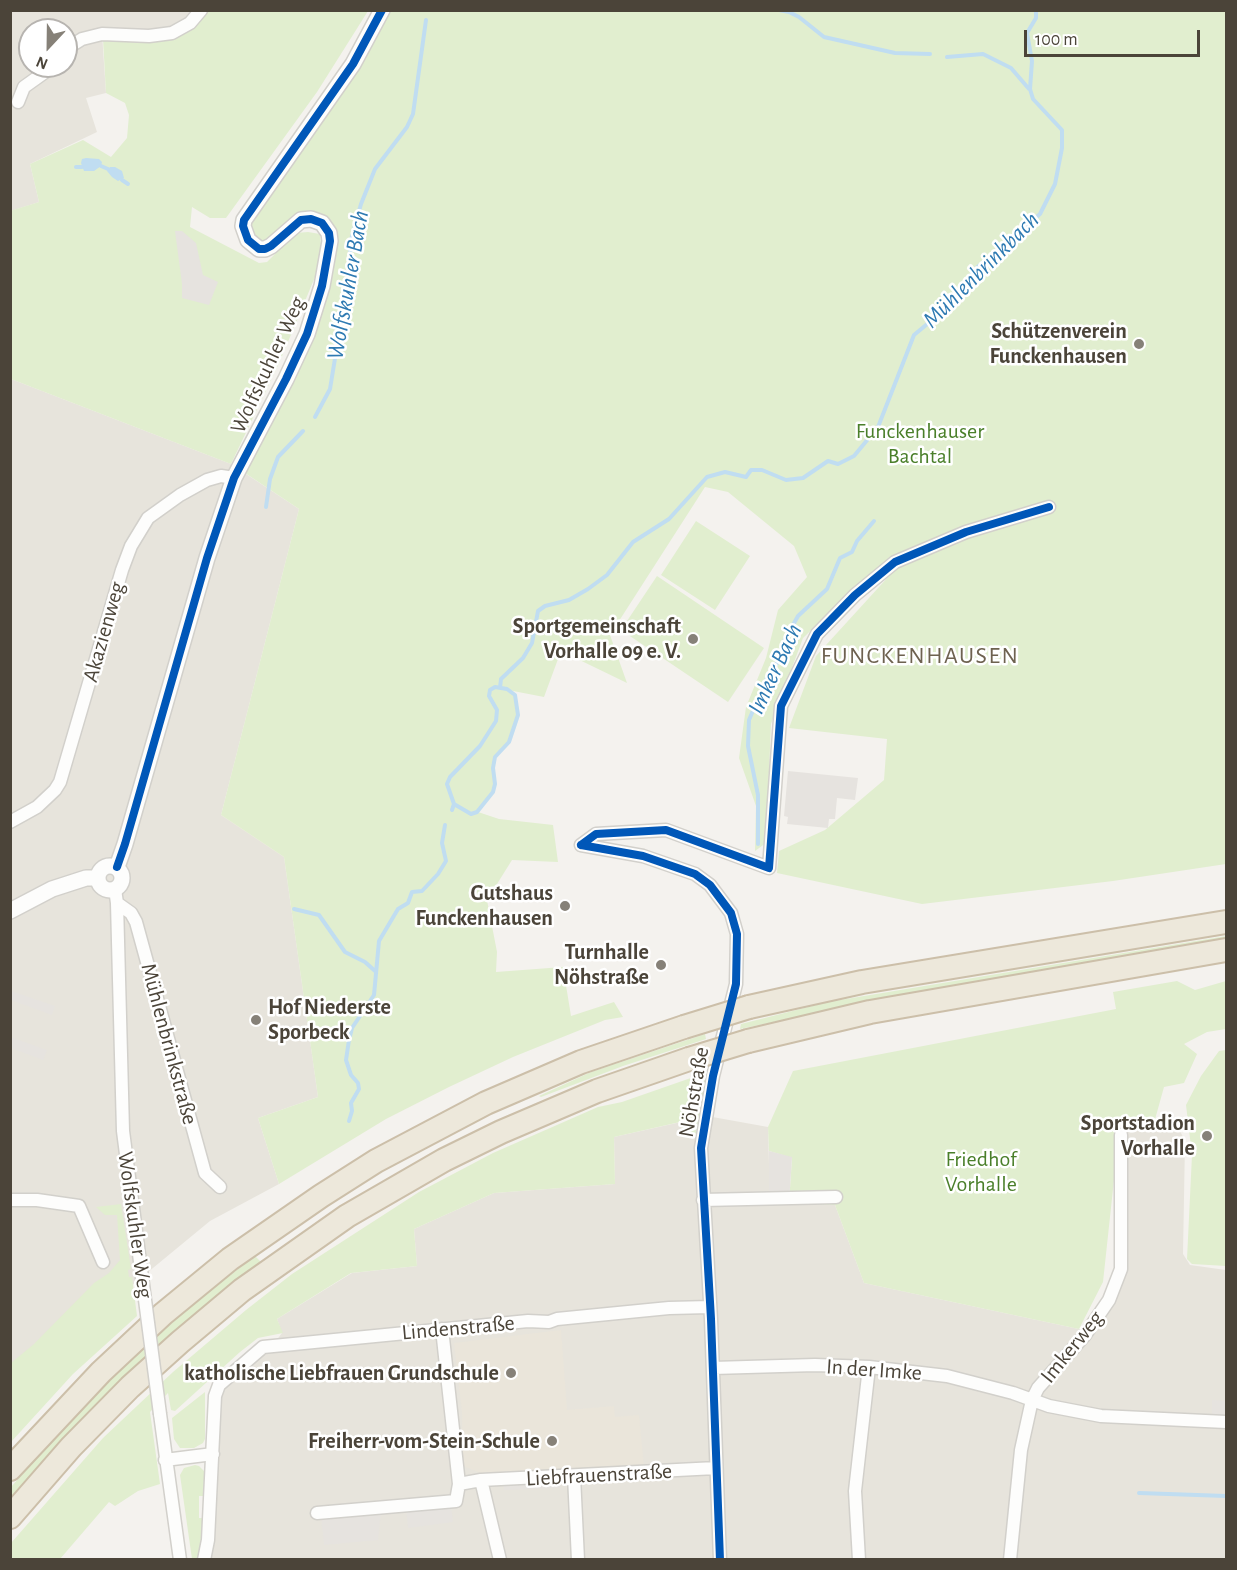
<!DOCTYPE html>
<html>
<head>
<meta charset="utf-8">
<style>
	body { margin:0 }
	#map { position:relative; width:1237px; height:1570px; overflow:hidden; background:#f4f2ee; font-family:"Alegreya Sans",sans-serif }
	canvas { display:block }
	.frame { position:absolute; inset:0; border:12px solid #4b4439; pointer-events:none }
	.north { position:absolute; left:18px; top:18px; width:60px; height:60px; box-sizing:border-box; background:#fff; border:2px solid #b7b4b0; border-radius:50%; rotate:202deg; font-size:16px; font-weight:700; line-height:24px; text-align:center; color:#4b4439 }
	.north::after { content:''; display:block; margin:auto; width:21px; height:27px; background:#868178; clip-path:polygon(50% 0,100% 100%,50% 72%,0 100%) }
	.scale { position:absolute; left:1024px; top:30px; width:176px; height:27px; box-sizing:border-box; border:3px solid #4b4439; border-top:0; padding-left:8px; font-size:18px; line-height:21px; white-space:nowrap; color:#4b4439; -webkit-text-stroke:4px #fff; paint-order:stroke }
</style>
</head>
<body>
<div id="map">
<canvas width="1237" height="1570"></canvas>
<div class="frame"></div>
<div class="north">N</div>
<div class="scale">100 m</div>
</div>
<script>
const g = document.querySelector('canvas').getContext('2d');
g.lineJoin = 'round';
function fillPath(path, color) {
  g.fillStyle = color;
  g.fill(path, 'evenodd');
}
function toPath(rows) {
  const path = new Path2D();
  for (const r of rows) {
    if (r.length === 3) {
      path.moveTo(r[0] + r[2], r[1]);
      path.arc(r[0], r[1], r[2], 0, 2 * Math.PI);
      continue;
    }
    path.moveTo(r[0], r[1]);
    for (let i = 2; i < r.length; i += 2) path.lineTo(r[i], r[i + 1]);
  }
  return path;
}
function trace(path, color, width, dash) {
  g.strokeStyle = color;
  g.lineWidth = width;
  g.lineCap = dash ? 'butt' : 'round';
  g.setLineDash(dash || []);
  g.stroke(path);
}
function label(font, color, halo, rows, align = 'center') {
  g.font = font + ' "Alegreya Sans",sans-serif';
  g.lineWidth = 5;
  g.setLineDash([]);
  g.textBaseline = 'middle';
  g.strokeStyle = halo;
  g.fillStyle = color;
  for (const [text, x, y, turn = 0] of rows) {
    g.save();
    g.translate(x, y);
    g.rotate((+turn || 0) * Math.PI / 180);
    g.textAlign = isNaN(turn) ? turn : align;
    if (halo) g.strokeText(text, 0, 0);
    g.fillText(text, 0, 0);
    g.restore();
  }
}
fillPath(toPath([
	[11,11,201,11,181,29,102,34,106,93,86,98,97,132,30,164,39,202,11,211],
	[30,30,66,30,66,66,30,66],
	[11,379,231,464,299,509,221,815,284,857,318,1097,258,1118,279,1184,210,1221,11,1385],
	[707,1116,768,1127,770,1202,835,1205,864,1283,1079,1329,1085,1335,1116,1283,1124,1130,1130,1128,1158,1127,1171,1127,1180,1131,1185,1141,1183,1254,1190,1265,1226,1270,1226,1559,210,1560,215,1396,273,1345,282,1333,277,1319,352,1273,417,1266,414,1229,494,1193,615,1184,614,1137,681,1122,695,1137,700,1118]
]), '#e7e4dc');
fillPath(toPath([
	[561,1330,567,1410,614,1406,615,1417,639,1415,644,1467,488,1476,463,1466,462,1412,454,1343]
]), '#eae5da');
fillPath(toPath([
	[204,11,368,11,317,92,226,218,210,218,192,207,190,227,259,263,267,262,296,233,308,232,320,234,321,246,315,277,280,361,231,464,11,379,10,211,39,202,30,164,83,140,111,157,127,138,129,115,125,103,106,93,103,39,150,39],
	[382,11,1226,11,1226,864,1113,881,922,904,777,873,779,851,825,830,884,780,887,739,789,728,816,656,900,564,892,561,862,581,803,638,771,724,766,843,755,851,756,806,739,758,746,707,766,658,778,610,807,577,794,546,728,492,705,487,610,635,627,683,561,651,544,697,508,690,515,695,518,715,509,742,495,757,493,768,495,784,493,792,478,812,499,819,553,825,558,862,512,860,487,900,497,952,496,972,563,967,571,1016,614,1002,623,1017,605,1020,513,1057,449,1087,386,1119,279,1184,258,1118,318,1097,284,857,221,815,299,509,239,469,286,379,329,250,317,220,271,246,244,233],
	[696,521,750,556,715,610,661,575],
	[657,576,764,648,728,702,621,630],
	[1226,936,1226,940,933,989,740,1029,741,1024,828,1002],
	[1177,981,1195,990,1226,981,1226,1029,1207,1032,1184,1044,1197,1054,1184,1083,1164,1087,1154,1123,1120,1124,1103,1282,1079,1329,864,1283,835,1205,789,1203,792,1158,769,1151,768,1127,793,1071,1116,1009,1113,992],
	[705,1034,706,1039,623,1066,541,1097,539,1096,591,1072],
	[1226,1050,1226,1266,1192,1264,1187,1259,1192,1155,1186,1105,1201,1076,1219,1051],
	[708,1072,695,1137,686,1138,680,1122,614,1137,615,1184,494,1193,414,1229,417,1266,351,1273,277,1319,283,1333,258,1338,240,1352,175,1411,171,1410,168,1393,150,1412,160,1484,138,1491,115,1506,109,1502,60,1559,11,1560,11,1543,103,1438,173,1372,246,1310,292,1274,419,1192,493,1153,598,1107,622,1102],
	[121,1204,131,1269,128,1270,129,1277,132,1277,137,1316,73,1374,11,1442,11,1363,34,1344,94,1283,109,1273,120,1260,117,1215,105,1215,96,1207],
	[255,1256,261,1262,165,1340,125,1377,51,1452,11,1498,11,1487,81,1408,119,1371,195,1302],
	[205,1392,205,1439,203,1443,194,1448,180,1448,174,1439,172,1418],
	[195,1465,199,1466,205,1472,205,1478,204,1496,199,1496,199,1518,203,1518,199,1559,192,1559,180,1475,184,1468]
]), '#e1eecf');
fillPath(toPath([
	[175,231,182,231,196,243,203,275,218,282,209,305,182,298,182,284],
	[788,771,858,778,855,800,837,798,835,819,829,819,828,828,787,824,788,817,784,816],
	[11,991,55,1006,52,1015,11,1000],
	[10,1037,47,1050,43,1060,11,1048],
	[769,1151,792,1157,789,1203,769,1202],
	[1212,1400,1226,1401,1226,1422,1212,1422],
	[559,1480,560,1488,504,1490,504,1483],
	[451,1504,453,1522,408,1528,406,1510],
	[381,1511,378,1540,324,1545,321,1516]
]), '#e6e3df');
fillPath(toPath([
	[86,158,99,159,102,162,101,166,94,171,84,171,81,163,82,159],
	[110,167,115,167,122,171,124,178,118,181,112,177,107,171]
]), '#c0ddf1');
trace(toPath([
	[779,10,789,12,799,17,824,37,895,53,930,54],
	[947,57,983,54,1011,68,1029,89],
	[101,166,108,169],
	[76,167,82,167],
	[122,180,128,184],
	[315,417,330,389,349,273,351,240,361,204,375,169,407,127,413,114,426,20],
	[266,507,270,479,278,457,303,431],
	[500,688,501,679,523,658,532,643,538,611,545,606,569,600,588,589,607,575,633,542,669,519,707,477,725,472,746,477,751,470,762,470,786,480,803,478,828,461,838,464,854,456,878,427,914,335,956,300,974,270,1040,214,1055,184,1062,148,1062,130,1033,99,1030,89,1032,61,1027,33,1036,18,1036,10],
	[452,810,454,804,471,814,477,812,493,792,495,784,493,768,495,757,509,742,518,715,515,695,507,689,495,687,490,690,489,696,497,710,496,721,480,746,450,777,447,784,454,804],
	[758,844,758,795,748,746,749,720,769,673,777,663,784,641,798,616,827,589,840,558,852,552,857,541,874,521],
	[294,909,319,915,345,952,365,962,375,971],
	[349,1121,352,1111,351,1103,359,1089,358,1083,351,1075,346,1060,349,1040,352,1028,374,995,379,941,398,909,408,903,412,892,422,891,438,874,446,861,442,843,445,825],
	[1139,1493,1226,1496]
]), '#c0ddf1', 4);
const minor = toPath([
	[66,49,82,39,102,34,149,36,172,33,190,23,201,10],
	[18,102,24,87,45,72,50,66],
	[10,822,37,807,55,790,60,782,122,570,131,546,148,518,180,495,207,480,221,476,234,478],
	[581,845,643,856,695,874,710,885,731,913,737,934,736,984,713,1076,701,1148,711,1319,720,1560],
	[581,845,596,834,666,830,769,868,781,706,817,634,855,595,895,562,966,532,1049,507],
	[115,889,117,903,123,1131,142,1277],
	[117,903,131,913,136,922,205,1173,220,1187],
	[10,1200,37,1200,79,1206,103,1262],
	[703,1200,836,1197],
	[442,1329,459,1484],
	[713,1368,815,1365,869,1367,947,1376,1013,1393,1049,1406,1101,1416,1226,1422],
	[160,1414,180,1560],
	[165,1460,213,1454],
	[574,1476,578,1560],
	[481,1480,500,1560],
	[317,1513,456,1501,459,1484,481,1480,716,1468],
	[204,1560,208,1540,215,1396,219,1385,263,1347,528,1321,549,1322,557,1319,669,1308,710,1307],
	[859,1560,855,1491,869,1367],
	[1010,1560,1021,1450,1032,1400,1038,1388,1085,1335,1109,1300,1121,1269,1121,1135]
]);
const tertiary = toPath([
	[110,878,12],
	[117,867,125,844,207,558,234,478,286,379,307,334,322,286,330,241,329,233,322,223,311,219,301,220,271,246,265,249,259,249,248,240,243,226,244,220,353,64,382,10],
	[10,911,52,889,86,878,98,878]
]);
const motorway = toPath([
	[749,1007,862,982,1226,922],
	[748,1041,870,1012,1226,950],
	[10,1469,101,1372,163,1314,230,1259,321,1196,376,1161,486,1103,581,1062,684,1027],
	[10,1517,71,1447,130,1387,180,1342,242,1290,347,1216,444,1160,501,1132,597,1091,689,1059]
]);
trace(minor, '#d2d0cb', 15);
trace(tertiary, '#d2d0cb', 18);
trace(motorway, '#ccbfa9', 26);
trace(minor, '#fdfdfc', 12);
trace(tertiary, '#fdfdfc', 15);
trace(motorway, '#ede8db', 22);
const minorBridge = toPath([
	[142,1277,160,1414]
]);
const motorwayBridge = toPath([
	[684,1027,749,1007],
	[689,1059,748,1041]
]);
trace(minorBridge, '#d2d0cb', 15, []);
trace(motorwayBridge, '#ccbfa9', 26, []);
trace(minorBridge, '#fdfdfc', 12);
trace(motorwayBridge, '#ede8db', 22);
trace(toPath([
	[581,845,643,856,695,874,710,885,731,913,737,934,736,984,713,1076,701,1148,711,1319,720,1560],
	[581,845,596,834,666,830,769,868,781,706,817,634,855,595,895,562,966,532,1049,507],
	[117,867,125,844,207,558,234,478,286,379,307,334,322,286,330,241,329,233,322,223,311,219,301,220,271,246,265,249,259,249,248,240,243,226,244,220,353,64,382,10]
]), '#0057b8', 8);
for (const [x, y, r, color] of [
	[1139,344,6,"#868178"],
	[693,639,6,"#868178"],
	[565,906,6,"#868178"],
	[661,965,6,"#868178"],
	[256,1020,6,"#868178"],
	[1207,1136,6,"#868178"],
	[511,1373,6,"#868178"],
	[552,1441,6,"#868178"]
]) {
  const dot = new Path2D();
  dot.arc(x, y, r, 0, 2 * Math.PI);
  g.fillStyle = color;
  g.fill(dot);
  trace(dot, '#fff', 2);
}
label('bold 22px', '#4b4439', '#fff', [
	["Schützenverein",1127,331],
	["Funckenhausen",1127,356],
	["Sportgemeinschaft",681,626],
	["Vorhalle 09 e. V.",681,651],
	["Gutshaus",553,893],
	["Funckenhausen",553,918],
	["Turnhalle",649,952],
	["Nöhstraße",649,977],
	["Hof Niederste",268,1007,"left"],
	["Sporbeck",268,1032,"left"],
	["Sportstadion",1195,1123],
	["Vorhalle",1195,1148],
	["katholische Liebfrauen Grundschule",499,1373],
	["Freiherr-vom-Stein-Schule",540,1441]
], 'right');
label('22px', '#4b4439', '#fff', [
	["Wolfskuhler Weg",268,365,-65],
	["Akazienweg",104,632,-74],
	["Mühlenbrinkstraße",169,1044,75],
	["Nöhstraße",694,1092,-80],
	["Wolfskuhler Weg",135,1225,82],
	["Lindenstraße",458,1328,-5],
	["Imkerweg",1072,1347,-51],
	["In der Imke",874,1370,4],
	["Liebfrauenstraße",599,1475,-3]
]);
label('22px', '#4a7f2a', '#fff', [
	["Funckenhauser",920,431],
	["Bachtal",920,456],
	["Friedhof",981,1159],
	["Vorhalle",981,1184]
]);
label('italic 24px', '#2e7ab2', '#fff', [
	["Mühlenbrinkbach",981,270,-45],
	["Wolfskuhler Bach",348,285,-80],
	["Imker Bach",775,669,-65]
]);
g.letterSpacing = '1.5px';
label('24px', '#6e6250', '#fff', [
	["FUNCKENHAUSEN",920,656]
]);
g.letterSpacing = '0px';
</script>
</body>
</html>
